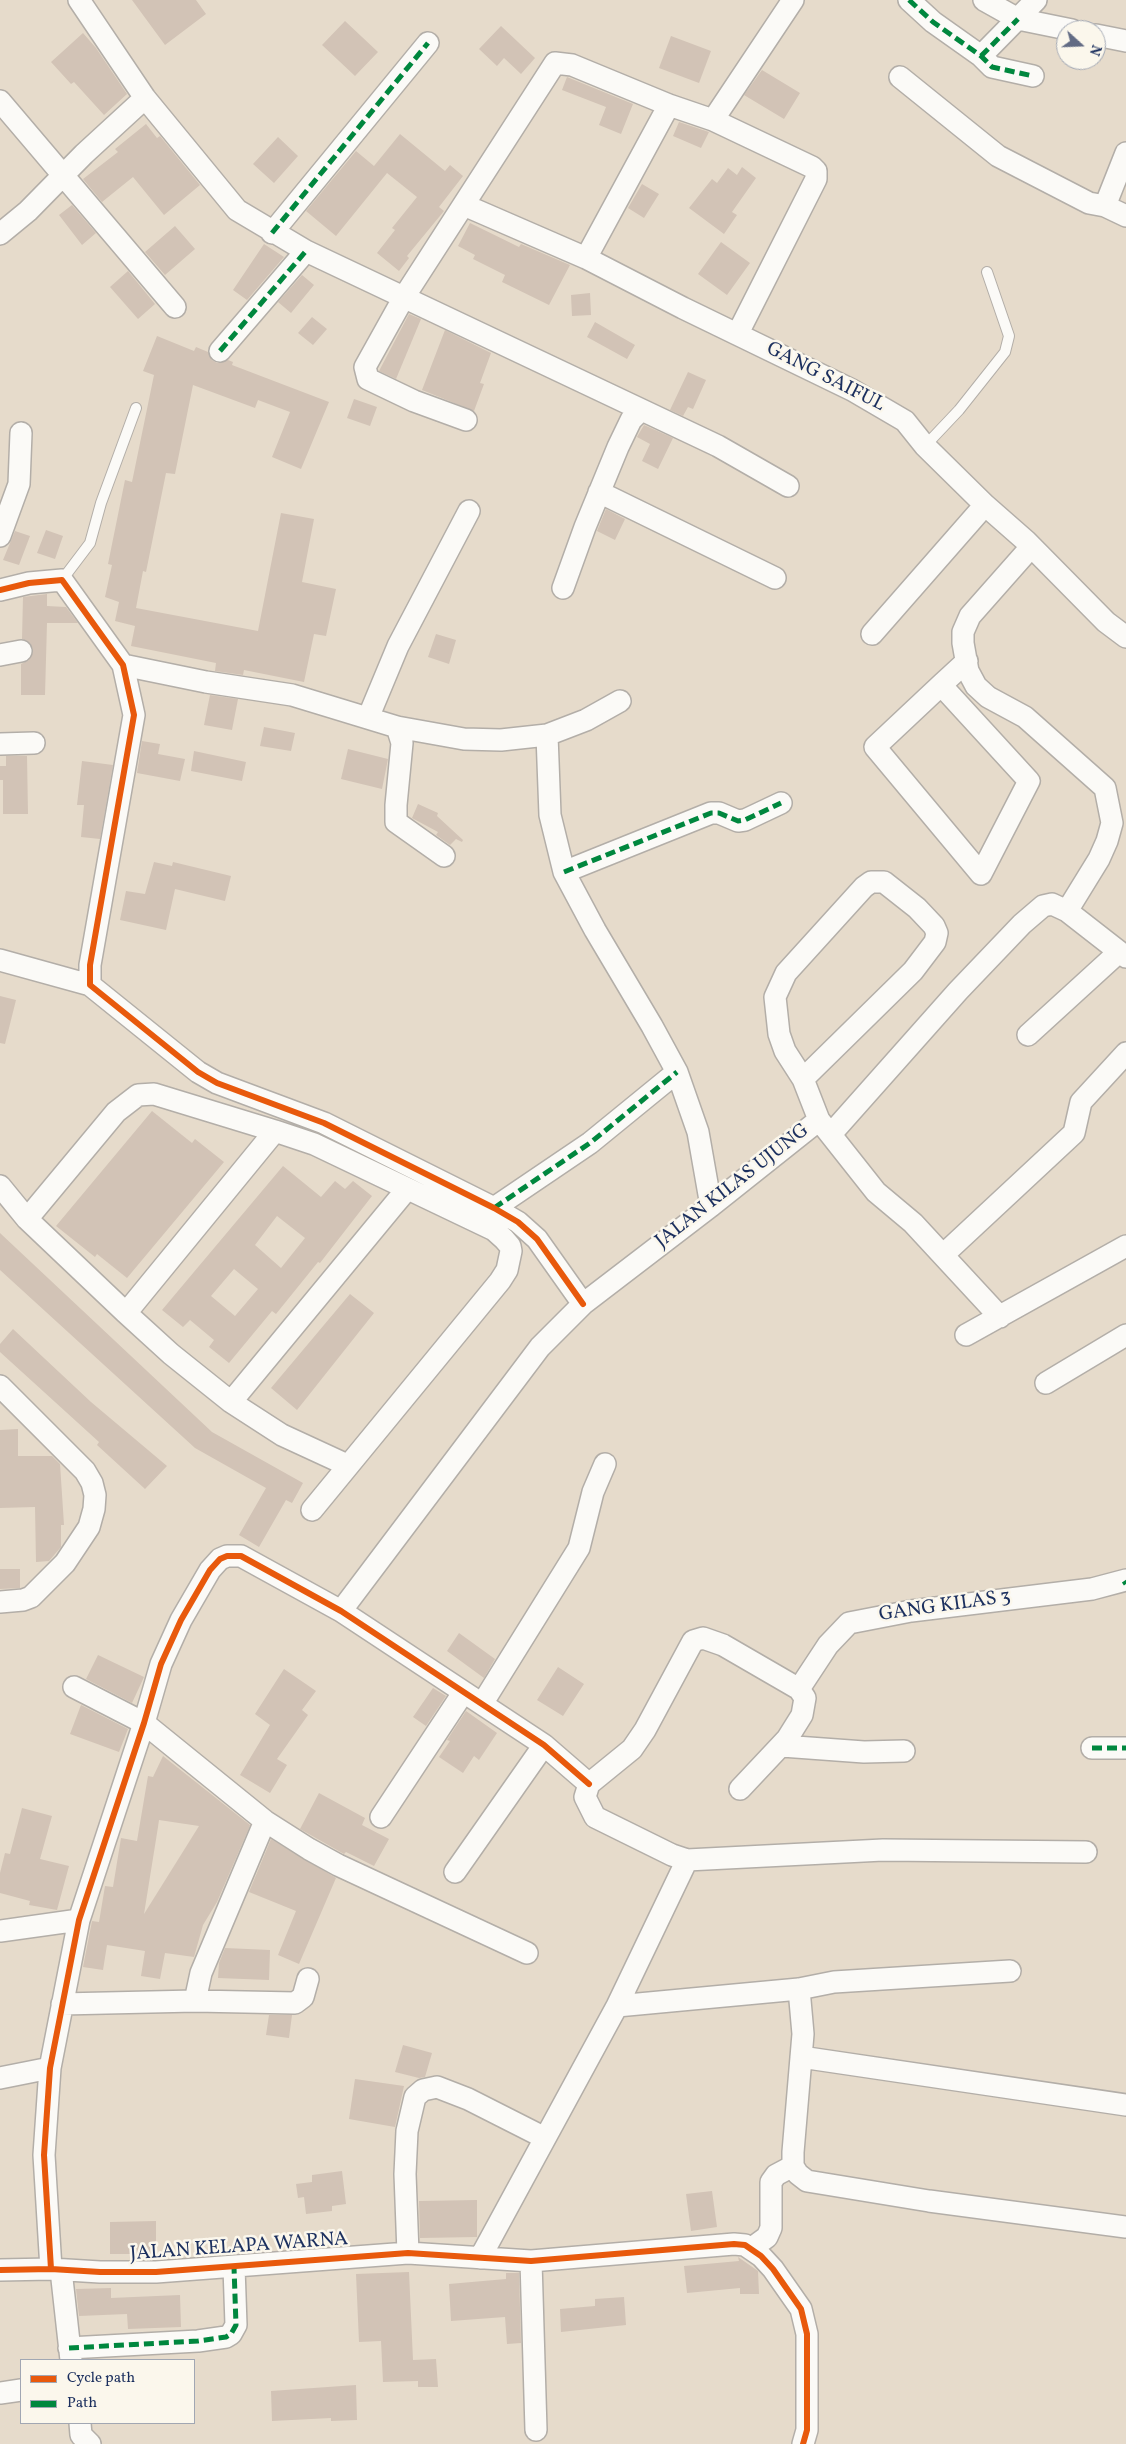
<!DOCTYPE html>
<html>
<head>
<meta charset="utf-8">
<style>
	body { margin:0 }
	#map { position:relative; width:1126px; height:2444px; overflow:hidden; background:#e6dbcb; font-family:Vollkorn,serif }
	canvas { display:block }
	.legend { position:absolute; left:20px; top:2359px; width:175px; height:65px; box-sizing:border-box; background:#fbf7ec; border:1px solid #a1a7b3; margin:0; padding:6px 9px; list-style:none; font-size:15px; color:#1b2f5e }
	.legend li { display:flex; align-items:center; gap:10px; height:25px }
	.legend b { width:25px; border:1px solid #a1a7b3 }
	.north { position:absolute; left:1056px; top:20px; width:50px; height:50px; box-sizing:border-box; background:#fbf7ec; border:1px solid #a1a7b3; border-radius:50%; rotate:110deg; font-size:14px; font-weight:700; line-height:20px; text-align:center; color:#1b2f5e }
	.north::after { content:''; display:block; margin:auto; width:18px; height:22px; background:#626b84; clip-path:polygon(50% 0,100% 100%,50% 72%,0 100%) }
</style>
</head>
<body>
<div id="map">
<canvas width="1126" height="2444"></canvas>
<ul class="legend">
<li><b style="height:6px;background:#e8590c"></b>Cycle path</li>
<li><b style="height:6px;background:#00873e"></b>Path</li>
</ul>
<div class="north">N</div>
</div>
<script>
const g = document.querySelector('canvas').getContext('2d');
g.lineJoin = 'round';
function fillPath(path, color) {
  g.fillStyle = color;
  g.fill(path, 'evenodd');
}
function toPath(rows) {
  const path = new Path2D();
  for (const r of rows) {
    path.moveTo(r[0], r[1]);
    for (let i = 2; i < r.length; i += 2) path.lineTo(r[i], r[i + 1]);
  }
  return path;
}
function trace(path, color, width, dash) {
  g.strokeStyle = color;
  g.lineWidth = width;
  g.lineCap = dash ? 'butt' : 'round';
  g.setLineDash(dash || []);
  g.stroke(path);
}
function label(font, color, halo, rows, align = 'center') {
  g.font = font + ' Vollkorn,serif';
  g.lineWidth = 5;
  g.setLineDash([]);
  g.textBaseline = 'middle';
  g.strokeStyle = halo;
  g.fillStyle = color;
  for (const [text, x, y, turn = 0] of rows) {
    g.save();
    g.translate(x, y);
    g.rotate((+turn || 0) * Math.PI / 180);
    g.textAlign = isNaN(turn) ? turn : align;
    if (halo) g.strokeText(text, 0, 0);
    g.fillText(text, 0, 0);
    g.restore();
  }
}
fillPath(toPath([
	[132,0,196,0,206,14,165,45],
	[345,21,378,52,355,76,322,45],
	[501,26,535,58,521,74,504,58,497,66,479,49],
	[83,33,96,48,127,94,104,115,74,82,71,84,51,62],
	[671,36,711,51,699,83,659,68],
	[762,70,800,93,784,119,744,95],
	[567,77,633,104,621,134,599,125,606,107,562,90],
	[679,122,709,132,701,148,673,136],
	[146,124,157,138,160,136,200,185,164,215,133,177,102,202,83,179,118,152,115,149],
	[400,134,445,171,450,165,463,176,439,207,444,211,407,256,409,258,399,271,377,253,395,230,392,228,417,197,387,173,336,236,306,211,356,151,374,166],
	[278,137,298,156,274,183,253,164],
	[742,167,756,178,732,212,737,215,724,234,689,208,712,179,717,183,728,168,737,175],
	[642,184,659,194,644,218,628,208],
	[72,205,96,233,82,245,59,215],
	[470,223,519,247,521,244,570,265,549,305,502,282,505,275,473,259,475,255,458,246],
	[175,226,195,249,165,275,145,252],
	[721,242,750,263,727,295,698,274],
	[264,244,284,257,247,300,233,290],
	[128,271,155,304,138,319,110,287],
	[302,275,314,285,291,313,278,302],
	[590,293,591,315,572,316,571,295],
	[409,314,421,319,396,379,379,371],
	[312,317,327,329,313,345,298,333],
	[595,322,635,345,627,359,587,337],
	[445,330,491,353,480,383,484,384,474,411,422,390],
	[157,336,194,351,196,347,208,352,212,360,217,363,228,360,233,362,232,365,329,402,301,469,272,457,290,412,258,400,255,408,193,385,175,474,166,473,146,572,143,571,136,608,258,631,281,513,314,519,302,582,336,589,326,636,314,634,304,682,244,670,243,675,215,671,216,663,131,646,135,626,115,621,119,602,105,597,112,565,108,564,125,480,132,482,154,375,143,371],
	[688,372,706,380,693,409,688,407,683,416,670,410],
	[354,399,377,407,370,426,347,418],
	[644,425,673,438,658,469,642,461,650,444,637,437],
	[606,509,625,519,615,540,597,531],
	[46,530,63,536,55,559,37,553],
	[15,531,30,536,19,565,3,560],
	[47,594,47,606,66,607,78,623,47,623,45,695,21,695,21,664,29,660,33,649,30,643,22,639,23,597],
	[436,634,456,640,449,664,428,657],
	[210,695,238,699,232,730,204,725],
	[264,727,295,733,291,751,260,746],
	[142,741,160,744,158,754,185,759,180,781,137,773],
	[348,749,388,759,382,789,341,779],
	[194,751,246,762,242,781,191,771],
	[6,756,27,756,28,814,3,814,3,780,0,780,0,766,6,766],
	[82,761,113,765,100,839,81,837,84,805,77,805],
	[418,804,438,813,437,816,463,840,462,842,456,839,450,845,436,835,438,832,412,818],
	[154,862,172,866,173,862,231,876,225,901,175,889,166,930,120,920,126,891,145,894],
	[0,996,16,1000,5,1044,0,1043],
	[152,1111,192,1143,195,1139,224,1162,127,1278,97,1254,95,1257,56,1226],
	[283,1166,321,1197,335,1181,345,1189,353,1181,372,1196,320,1263,318,1262,276,1314,272,1311,229,1363,209,1347,214,1340,190,1320,183,1327,162,1310],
	[277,1216,305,1238,281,1268,255,1245],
	[234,1269,258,1289,235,1316,211,1296],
	[0,1233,212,1432,303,1483,292,1503,286,1500,259,1547,239,1535,266,1488,195,1448,0,1270],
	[350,1294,374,1313,297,1410,271,1388],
	[13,1329,91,1402,167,1466,145,1489,97,1445,99,1442,0,1352,0,1344],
	[18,1429,18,1456,52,1456,60,1464,64,1525,61,1525,61,1547,49,1561,36,1562,35,1507,0,1508,0,1430],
	[0,1569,20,1569,20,1588,0,1589],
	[459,1633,495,1659,484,1678,447,1651],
	[98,1655,144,1677,132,1703,86,1679],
	[558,1667,584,1684,563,1716,537,1700],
	[284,1669,316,1691,302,1710,308,1715,277,1759,287,1765,270,1793,240,1775,270,1725,255,1714],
	[433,1688,446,1696,426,1726,413,1717],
	[81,1705,128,1729,119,1752,70,1734],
	[466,1711,497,1733,479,1760,474,1756,463,1773,439,1757,450,1741,447,1740],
	[163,1756,250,1825,249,1828,217,1902,203,1925,194,1957,165,1953,160,1979,141,1976,145,1951,107,1945,103,1970,83,1967,92,1921,99,1922,105,1886,113,1887,121,1838,137,1841,148,1776,153,1777],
	[159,1820,199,1826,144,1914,158,1827],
	[319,1793,365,1818,362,1825,389,1839,374,1866,346,1852,344,1854,300,1829],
	[22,1808,52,1816,40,1859,69,1866,57,1910,29,1905,30,1901,0,1893,0,1873,5,1853,10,1854],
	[271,1839,336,1878,299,1964,278,1955,296,1911,249,1892],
	[225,1948,270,1950,269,1980,218,1978,219,1963],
	[269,2015,292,2015,289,2038,266,2035],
	[403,2045,432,2053,425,2077,419,2078,395,2072],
	[355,2079,404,2086,395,2127,349,2119],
	[342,2171,346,2204,332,2206,332,2211,306,2214,304,2197,298,2198,296,2184,312,2182,312,2175],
	[712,2191,717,2227,691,2231,686,2194],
	[477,2200,477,2237,420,2238,419,2201],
	[156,2221,156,2254,110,2254,110,2222],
	[738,2257,758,2271,759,2294,740,2294,740,2288,687,2293,684,2266,739,2261],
	[409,2272,413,2360,436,2359,438,2387,418,2387,418,2381,383,2382,381,2341,359,2342,356,2274],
	[506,2273,519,2273,521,2343,507,2344,505,2317,451,2321,449,2284,506,2279],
	[111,2288,111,2298,180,2295,181,2327,128,2329,127,2314,79,2316,76,2289],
	[624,2297,626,2325,561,2332,560,2309,595,2306,595,2299],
	[356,2385,357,2420,331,2421,331,2418,272,2421,271,2391]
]), '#d2c3b6');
const service = toPath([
	[925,446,959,410,1005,352,1009,336,987,272],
	[62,580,90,543,101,503,136,408]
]);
const minor = toPath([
	[79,0,145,98,237,210,306,251,718,446,788,486],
	[909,0,933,22,981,56,992,67,1033,76],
	[984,0,1018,19,1072,30],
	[1096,35,1126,41],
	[981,56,1036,0],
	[900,77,998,156,1089,203,1105,206],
	[0,101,175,307],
	[713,120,793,0],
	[1126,153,1105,206,1126,216],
	[464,205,586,258,683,308,852,390,905,421,925,446,985,505,1026,541,1106,622,1126,637],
	[272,233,428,43],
	[0,234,28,211,84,154,145,98],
	[586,258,669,105],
	[220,351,306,251],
	[466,420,414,401,368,379,365,367,404,297,555,63,572,65,669,105,713,120,812,167,816,171,816,179,813,185,738,333],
	[599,492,775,578],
	[0,536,19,484,21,433],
	[1031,547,970,616,963,632,963,643,968,671,976,686,988,697,1025,717,1105,788,1112,823,1107,841,1099,859,1067,911],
	[563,588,585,527,618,447,631,420,641,410],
	[0,590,29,583,62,580,123,665,134,715,90,965,90,985,198,1072,217,1083,324,1123,494,1208,518,1222,537,1239,583,1304],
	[872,634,985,505],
	[0,655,21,651],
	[123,665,206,682,292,695,397,727,464,739,501,740,547,735,586,720,620,701],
	[941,685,1029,781,981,874,875,747,941,685,967,661],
	[368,718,398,646,469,511],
	[397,727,402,743,396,805,396,822,444,856],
	[547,735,550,815,564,872,595,930,652,1026,677,1072,698,1132,711,1206],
	[0,744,34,743],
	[564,872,711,813,719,813,738,821,745,820,781,803],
	[0,960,90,985],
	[1028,1035,1119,952],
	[803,1079,913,971,935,942,937,933,934,926,917,908,884,882,871,882,864,887,786,973,775,997,779,1034,785,1051,803,1079,819,1120,876,1192,913,1223,1000,1317],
	[831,1134,958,991,1022,924,1043,906,1052,904,1067,911,1126,957],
	[0,1186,27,1219,126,1313,171,1354,231,1402,282,1435,347,1465],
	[494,1208,590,1143,677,1072],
	[27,1219,116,1112,138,1095,154,1094,275,1131],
	[943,1255,1074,1133,1081,1102,1126,1053],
	[126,1313,275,1131,314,1144,494,1230,504,1239,510,1246,511,1251,507,1270,500,1281,312,1510],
	[966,1335,1126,1246],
	[1046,1383,1126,1335],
	[0,1386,85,1471,92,1483,95,1495,94,1509,89,1527,65,1563,31,1597,23,1600,0,1602],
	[231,1402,407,1189],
	[341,1611,540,1347,583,1304,711,1206,819,1120],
	[74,1687,144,1723,265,1821,309,1849,338,1865,527,1953],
	[799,1689,828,1645,849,1623,911,1611,1092,1589,1126,1580],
	[482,1704,579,1548,593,1492,605,1464],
	[782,1746,864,1752,904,1751],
	[1092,1748,1126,1748],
	[381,1817,463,1693],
	[687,1860,672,1855,595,1817,585,1797,589,1784,632,1749,645,1730,693,1641,703,1638,723,1645,799,1689,805,1698,802,1715,787,1739,740,1789],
	[455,1872,544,1745],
	[0,1931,79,1920],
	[799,1989,803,2034,793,2152,793,2166,798,2174,807,2181,929,2201,1126,2227],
	[195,2001,201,1973,265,1821],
	[62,2004,195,2001,295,2003,303,1997,308,1979],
	[617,2006,799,1989,834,1982,1010,1971],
	[801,2057,1126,2105],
	[0,2078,50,2068],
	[752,2248,767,2237,771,2228,771,2182,776,2175,793,2166],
	[408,2253,405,2174,407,2131,415,2097,423,2090,437,2087,468,2099,545,2138],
	[480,2258,617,2006,687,1860,883,1850,1086,1852],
	[531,2261,536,2430],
	[51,2269,44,2155,50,2068,79,1920,144,1723,161,1664,181,1620,210,1570,220,1559,227,1556,241,1556,341,1611,544,1745,589,1784],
	[0,2270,51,2269,100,2272,156,2272,408,2253,531,2261,734,2244,745,2245,761,2256,773,2269,801,2309,807,2334,807,2430,803,2444],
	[61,2270,71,2360],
	[69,2348,198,2341,226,2337,231,2334,236,2325,234,2267],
	[0,2393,21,2390],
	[80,2423,81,2435,90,2444]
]);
trace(service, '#b3aea8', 12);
trace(minor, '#b3aea8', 24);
trace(service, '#fbfaf7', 10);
trace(minor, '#fbfaf7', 21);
trace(toPath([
	[909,0,933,22,981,56,992,67,1033,76],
	[981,56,1018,19],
	[272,233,428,43],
	[220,351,306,251],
	[564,872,711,813,719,813,738,821,745,820,781,803],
	[494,1208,590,1143,677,1072],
	[1124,1581,1126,1584],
	[1092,1748,1126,1748],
	[69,2348,198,2341,226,2337,231,2334,236,2325,234,2267]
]), '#00873e', 5, [10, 5]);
trace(toPath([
	[0,590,29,583,62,580,123,665,134,715,90,965,90,985,198,1072,217,1083,324,1123,494,1208,518,1222,537,1239,583,1304],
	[51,2269,44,2155,50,2068,79,1920,144,1723,161,1664,181,1620,210,1570,220,1559,227,1556,241,1556,341,1611,544,1745,589,1784],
	[0,2270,51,2269,100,2272,156,2272,408,2253,531,2261,734,2244,745,2245,761,2256,773,2269,801,2309,807,2334,807,2430,803,2444]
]), '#e8590c', 6);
label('20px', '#1b2f5e', '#fbf7ec', [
	["GANG SAIFUL",825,378,27],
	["JALAN KILAS UJUNG",733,1187,-38],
	["GANG KILAS 3",945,1607,-8],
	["JALAN KELAPA WARNA",239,2248,-4]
]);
</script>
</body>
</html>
